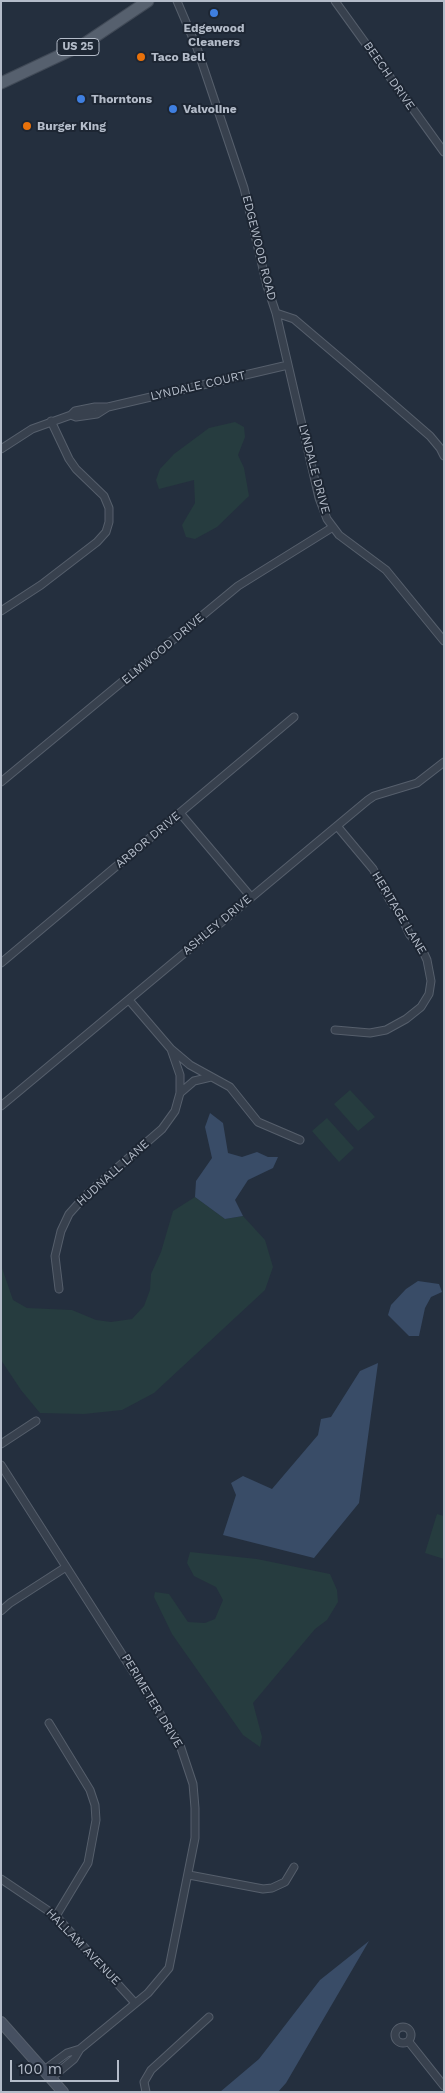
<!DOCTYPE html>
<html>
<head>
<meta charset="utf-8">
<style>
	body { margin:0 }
	#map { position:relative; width:445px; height:2093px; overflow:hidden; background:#242f3e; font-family:"Work Sans",sans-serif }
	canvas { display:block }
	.frame { position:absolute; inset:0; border:2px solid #b4bcc9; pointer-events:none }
	.scale { position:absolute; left:10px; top:2060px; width:109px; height:22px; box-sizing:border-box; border:2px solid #b4bcc9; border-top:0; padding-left:6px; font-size:15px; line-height:18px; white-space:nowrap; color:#b4bcc9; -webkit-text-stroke:4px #1d2633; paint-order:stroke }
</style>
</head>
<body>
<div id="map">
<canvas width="445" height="2093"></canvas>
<div class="frame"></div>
<div class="scale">100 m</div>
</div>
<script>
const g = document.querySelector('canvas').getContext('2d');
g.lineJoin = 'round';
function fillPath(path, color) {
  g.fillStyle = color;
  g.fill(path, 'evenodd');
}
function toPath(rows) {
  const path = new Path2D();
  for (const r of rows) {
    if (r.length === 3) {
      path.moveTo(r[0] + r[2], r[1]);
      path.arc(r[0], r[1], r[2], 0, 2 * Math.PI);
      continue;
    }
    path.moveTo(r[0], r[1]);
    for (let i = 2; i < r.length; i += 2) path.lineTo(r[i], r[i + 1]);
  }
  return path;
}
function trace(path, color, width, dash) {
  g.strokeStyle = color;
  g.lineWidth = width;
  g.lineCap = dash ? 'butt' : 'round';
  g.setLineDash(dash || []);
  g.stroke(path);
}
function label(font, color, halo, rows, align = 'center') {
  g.font = font + ' "Work Sans",sans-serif';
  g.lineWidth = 4;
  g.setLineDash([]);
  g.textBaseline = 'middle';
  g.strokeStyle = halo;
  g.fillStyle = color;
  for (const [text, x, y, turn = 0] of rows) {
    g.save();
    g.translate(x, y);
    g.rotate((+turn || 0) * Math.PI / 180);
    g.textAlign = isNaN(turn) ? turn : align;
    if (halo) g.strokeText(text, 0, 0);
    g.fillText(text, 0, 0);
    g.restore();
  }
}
fillPath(toPath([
	[235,422,244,427,245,437,238,455,244,468,249,496,217,527,195,539,186,537,182,525,195,503,194,480,159,489,156,480,160,469,174,454,209,428],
	[350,1090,375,1117,358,1131,334,1104],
	[327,1118,354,1148,339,1162,312,1131],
	[195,1197,225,1219,243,1216,265,1240,273,1267,265,1290,154,1393,122,1410,84,1414,40,1413,21,1390,1,1360,1,1265,13,1300,27,1308,72,1310,96,1320,111,1322,132,1319,144,1306,150,1290,151,1274,161,1252,173,1211],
	[437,1514,444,1516,444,1559,425,1553],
	[190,1552,257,1559,330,1574,337,1590,338,1602,327,1620,315,1629,253,1703,262,1737,260,1747,243,1735,172,1634,154,1597,155,1592,169,1594,188,1622,205,1623,215,1619,223,1600,216,1587,194,1576,187,1563]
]), '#263c3f');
fillPath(toPath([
	[210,1113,223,1123,228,1153,242,1157,257,1152,268,1157,278,1157,273,1168,248,1180,235,1200,243,1216,225,1219,195,1197,196,1181,212,1158,205,1127],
	[418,1281,439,1284,442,1292,431,1297,425,1308,419,1336,409,1336,388,1315,391,1305,406,1289],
	[378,1363,359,1503,314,1558,223,1535,236,1495,231,1483,243,1476,272,1489,318,1435,321,1419,331,1417,360,1371],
	[369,1941,286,2083,278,2092,220,2092,259,2059,320,1980]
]), '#394c67');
const street = toPath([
	[177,1,197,48,244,188,267,286,276,313,294,319,347,364,430,436,440,448,444,456],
	[335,1,444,152],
	[276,313,319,498,327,519,339,535,386,570,444,641],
	[71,415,76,417,97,414,108,407],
	[1,449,32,429,71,415,75,411,95,407,108,407,288,365],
	[1,611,41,585,97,542,106,532,109,522,109,508,104,496,76,469,69,459,51,421],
	[1,782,238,586,333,527],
	[180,813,251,897],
	[1,963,294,717],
	[129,1000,171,1049,190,1065,230,1087,258,1122,300,1140],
	[335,1030,370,1033,386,1030,406,1019,421,1007,429,994,431,981,427,960,421,947,410,935,401,916,389,899,373,869,337,826],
	[180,1093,194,1081,211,1077],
	[1,1106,368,800,374,796,417,783,444,762],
	[59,1289,55,1256,61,1231,69,1214,86,1195,162,1129,175,1111,180,1093,180,1075,171,1049],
	[1,1444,36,1421],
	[1,1465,180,1745,193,1784,195,1808,195,1838,169,1968,148,1993,80,2049,74,2059,51,2078],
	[1,1611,10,1603,66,1567],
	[49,1723,90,1790,95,1805,96,1820,88,1863,56,1916],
	[189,1875,263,1889,272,1888,285,1882,294,1867],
	[1,1879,56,1916,135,2003],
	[403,2035,8],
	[409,2042,444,2086],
	[44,2070,67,2053,80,2049],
	[146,2092,144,2082,151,2070,209,2017]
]);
const secondary = toPath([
	[1,2022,63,2092]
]);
const primary = toPath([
	[1,83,84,44,148,1]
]);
trace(street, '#565f6c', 9);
trace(secondary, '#565f6c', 12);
trace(primary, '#414a57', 13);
trace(street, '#38414e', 7);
trace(secondary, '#465061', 10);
trace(primary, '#56606e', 11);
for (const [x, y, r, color] of [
	[214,13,5,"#3f7fe0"],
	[141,57,5,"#e8710a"],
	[81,99,5,"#3f7fe0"],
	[173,109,5,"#3f7fe0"],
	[27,126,5,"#e8710a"]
]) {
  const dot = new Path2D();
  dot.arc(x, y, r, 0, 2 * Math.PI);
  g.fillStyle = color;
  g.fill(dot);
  trace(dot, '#1d2633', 2);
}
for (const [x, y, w] of [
	[78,47,42]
]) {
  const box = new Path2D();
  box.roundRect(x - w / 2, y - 8.5, w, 17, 4);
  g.fillStyle = '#1d2633';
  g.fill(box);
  trace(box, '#b4bcc9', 1);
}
label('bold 11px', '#b4bcc9', null, [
	["US 25",78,47]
]);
label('bold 12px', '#b4bcc9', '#1d2633', [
	["Edgewood",214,28,"center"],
	["Cleaners",214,42,"center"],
	["Taco Bell",151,57],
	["Thorntons",91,99],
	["Valvoline",183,109],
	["Burger King",37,126]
], 'left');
label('12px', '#b4bcc9', '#1d2633', [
	["BEECH DRIVE",389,76,55],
	["EDGEWOOD ROAD",259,248,76],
	["LYNDALE COURT",198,386,-13],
	["LYNDALE DRIVE",314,469,75],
	["ELMWOOD DRIVE",163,649,-40],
	["ARBOR DRIVE",148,840,-40],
	["HERITAGE LANE",399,913,59],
	["ASHLEY DRIVE",217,925,-40],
	["HUDNALL LANE",113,1173,-42],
	["PERIMETER DRIVE",152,1701,59],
	["HALLAM AVENUE",83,1947,46]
]);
</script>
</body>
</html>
